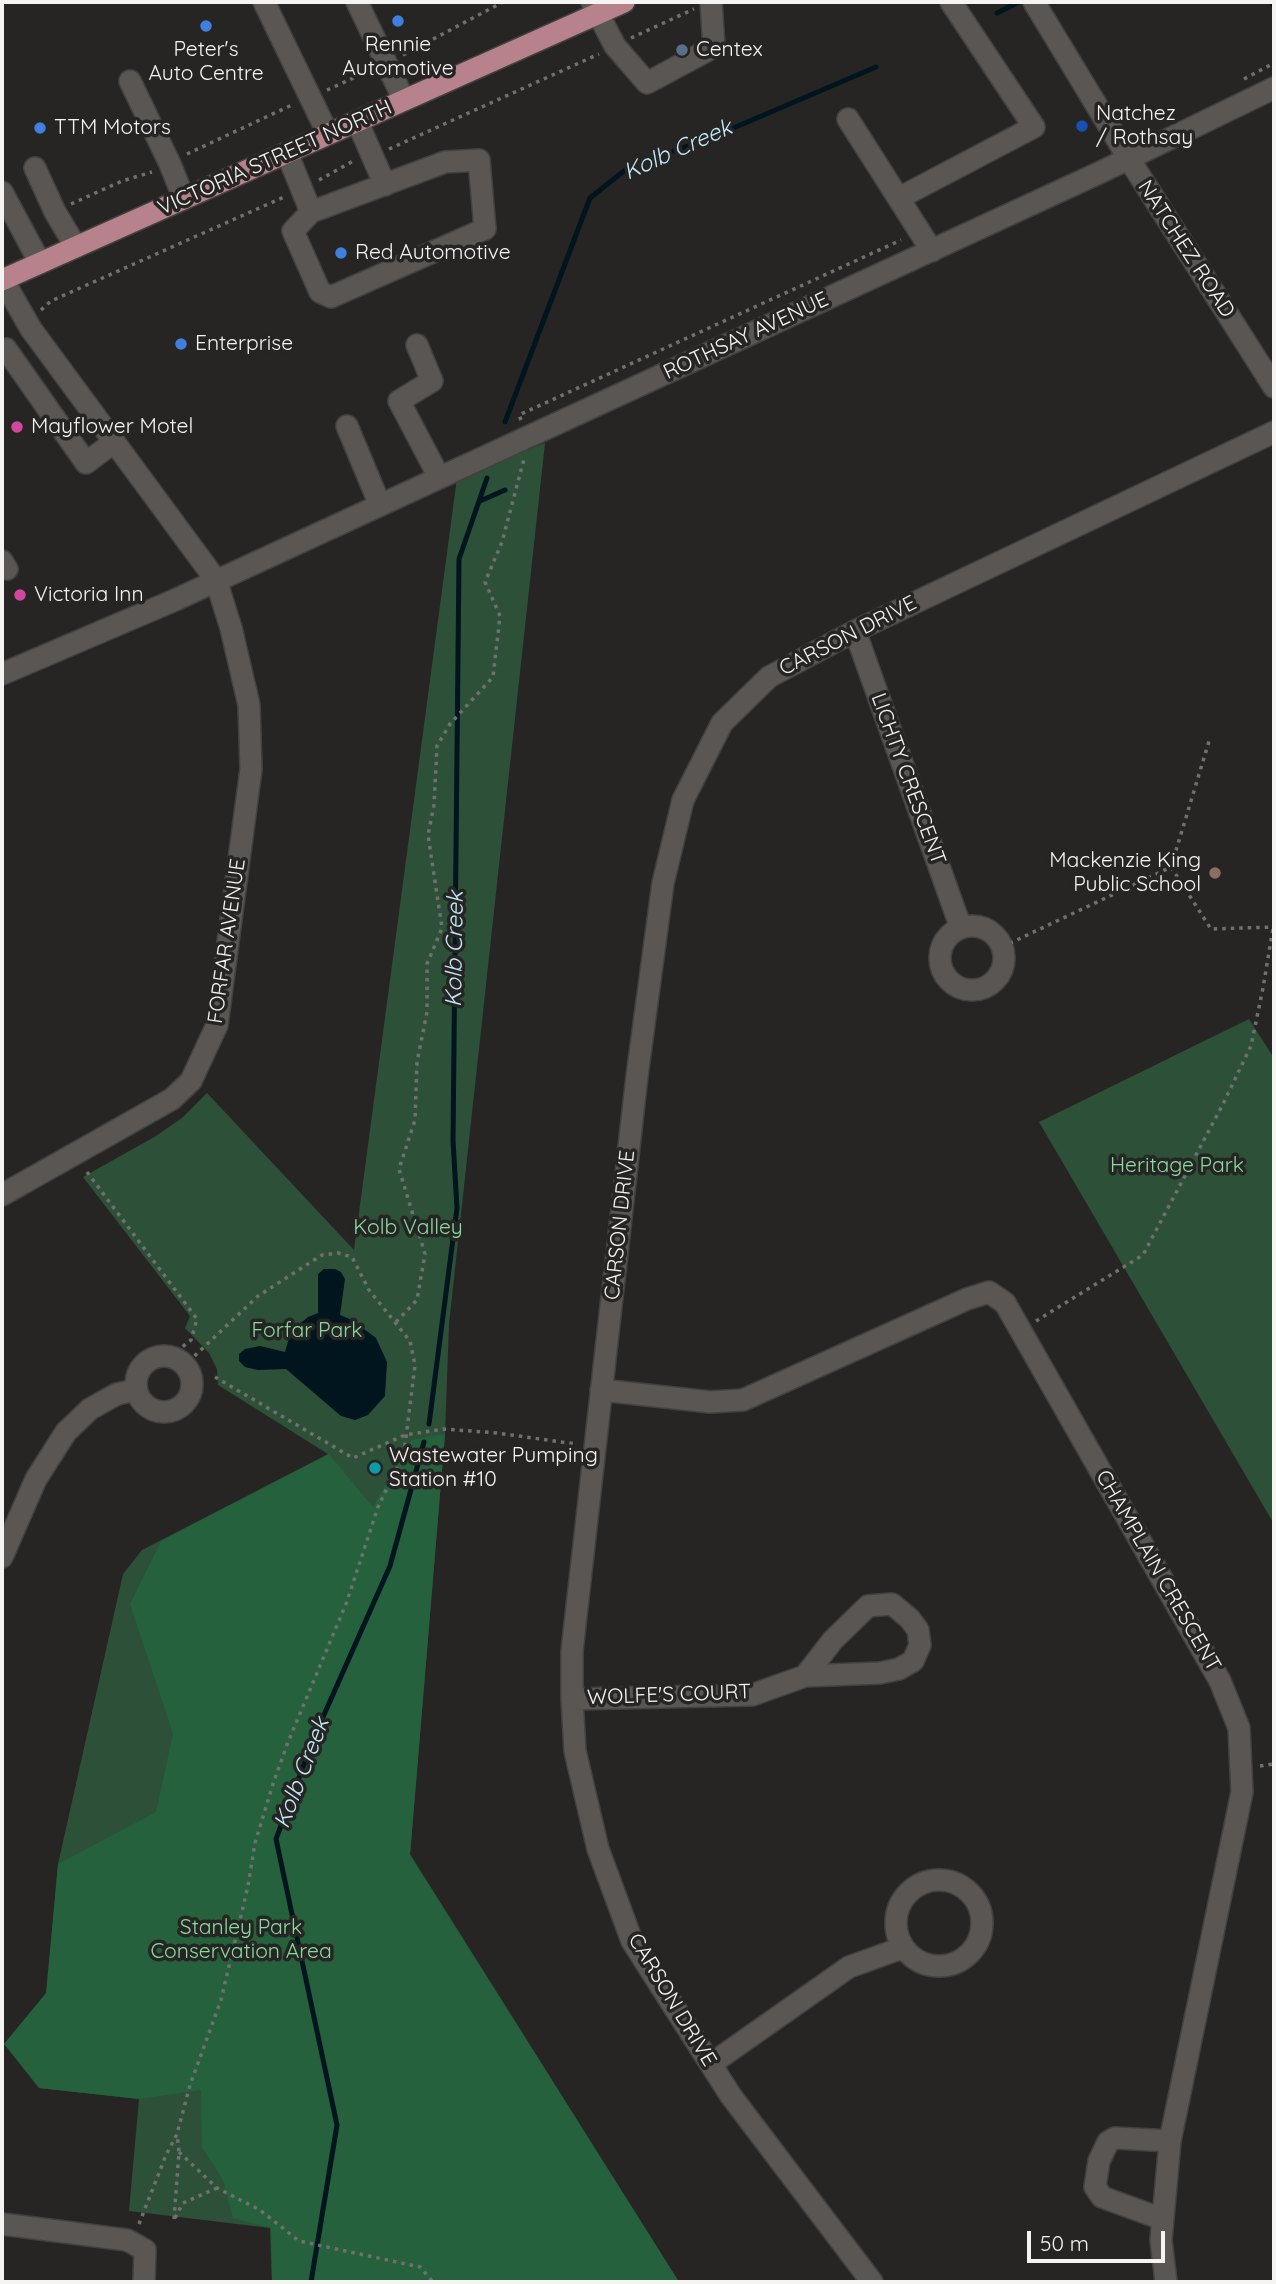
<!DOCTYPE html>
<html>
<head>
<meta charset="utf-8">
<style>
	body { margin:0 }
	#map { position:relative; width:1276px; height:2284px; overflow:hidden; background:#272523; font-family:Quicksand,sans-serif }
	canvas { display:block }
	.frame { position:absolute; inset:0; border:4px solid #f6f4f3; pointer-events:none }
	.scale { position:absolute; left:1027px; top:2231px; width:138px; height:32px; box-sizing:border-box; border:4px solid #f6f4f3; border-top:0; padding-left:9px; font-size:21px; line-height:24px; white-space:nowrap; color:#f6f4f3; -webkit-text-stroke:5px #272523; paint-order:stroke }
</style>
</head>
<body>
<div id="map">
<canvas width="1276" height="2284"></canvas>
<div class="frame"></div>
<div class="scale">50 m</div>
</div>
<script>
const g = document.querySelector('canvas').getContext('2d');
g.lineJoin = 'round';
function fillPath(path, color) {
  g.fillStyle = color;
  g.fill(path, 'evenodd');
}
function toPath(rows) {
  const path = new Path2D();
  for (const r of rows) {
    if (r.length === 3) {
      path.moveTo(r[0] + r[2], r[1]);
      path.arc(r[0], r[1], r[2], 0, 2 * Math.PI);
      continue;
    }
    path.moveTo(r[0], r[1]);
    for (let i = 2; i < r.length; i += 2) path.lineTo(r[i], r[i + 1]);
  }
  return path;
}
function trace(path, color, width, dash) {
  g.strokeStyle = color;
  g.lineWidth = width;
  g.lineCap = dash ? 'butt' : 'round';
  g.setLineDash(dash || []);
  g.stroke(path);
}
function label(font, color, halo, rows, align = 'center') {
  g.font = font + ' Quicksand,sans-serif';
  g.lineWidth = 7;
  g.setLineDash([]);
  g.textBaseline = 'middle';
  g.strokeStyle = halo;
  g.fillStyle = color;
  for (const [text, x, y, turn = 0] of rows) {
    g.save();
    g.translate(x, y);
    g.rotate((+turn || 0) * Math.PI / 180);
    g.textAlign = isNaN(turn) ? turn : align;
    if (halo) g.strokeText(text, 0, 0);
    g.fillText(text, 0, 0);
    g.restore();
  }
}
fillPath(toPath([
	[545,443,449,1324,445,1434,410,1854,679,2282,272,2282,270,2228,129,2211,139,2099,39,2088,58,1864,123,1574,142,1550,328,1454,218,1385,217,1369,209,1353,185,1328,190,1316,83,1177,156,1136,182,1118,207,1093,354,1250,457,478],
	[1249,1019,1274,1058,1274,1524,1039,1122]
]), '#2c5138');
fillPath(toPath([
	[445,1434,410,1855,679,2282,272,2282,271,2228,233,2218,223,2180,202,2147,201,2090,139,2099,39,2088,4,2044,46,1993,58,1864,156,1812,173,1734,130,1604,161,1541,329,1454,373,1507,411,1440]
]), '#24613c');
fillPath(toPath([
	[324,1269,335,1269,341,1272,345,1279,340,1315,352,1320,376,1338,387,1362,385,1396,368,1415,355,1420,341,1416,286,1369,258,1370,245,1367,239,1361,239,1354,245,1349,260,1346,285,1352,291,1331,308,1317,318,1313,318,1274]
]), '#00151d');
trace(toPath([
	[1271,2,1274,6],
	[997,13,1019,2],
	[505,422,590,198,629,167,710,138,876,67],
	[480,501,505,490],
	[429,1424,457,1208,453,1141,459,559,487,478],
	[311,2282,337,2125,276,1839,315,1735,390,1566,424,1442]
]), '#00151d', 5);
const minor = toPath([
	[264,2,328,134],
	[357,2,404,100],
	[592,2,615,46,647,83,714,47,711,2],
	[1034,2,1129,159,1274,387],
	[130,81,170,164,184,199],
	[848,119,932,251],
	[357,121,385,185],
	[287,153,311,212],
	[479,160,485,229,331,297,320,292,293,231,311,212,445,162,479,160],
	[35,168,55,212,76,247],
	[2,192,40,263],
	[899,198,1034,127,951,2],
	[417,345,432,381,399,401,439,477],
	[2,352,6,349,86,463,114,442],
	[347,426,380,505],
	[2,561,7,569],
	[855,631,961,928],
	[2,674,175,600,1101,172,1274,88],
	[972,958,32],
	[2,1195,172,1099,191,1081,217,1025,251,769,249,705,231,628,216,580,31,329,3,280],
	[164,1384,28],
	[601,1390,710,1402,743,1400,967,1299,989,1292,1005,1303,1220,1681,1239,1728,1242,1792,1170,2141,1161,2240,1166,2282],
	[2,1557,36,1479,66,1432,90,1409,117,1394,136,1390],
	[572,1699,752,1695,805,1676,880,1673,899,1669,913,1661,920,1645,918,1630,910,1619,892,1604,868,1606,833,1640,805,1676],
	[939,1923,43],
	[711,2064,849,1967,902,1948],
	[1162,2219,1102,2197,1095,2187,1099,2161,1108,2142,1115,2138,1170,2141],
	[2,2224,127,2240,145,2250,144,2282],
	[872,2282,731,2096,632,1941,598,1849,575,1751,572,1699,572,1651,637,1076,663,883,683,800,722,723,769,677,855,631,1274,432]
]);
const major = toPath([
	[2,280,624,2]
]);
trace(minor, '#434140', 24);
trace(major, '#434140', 24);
trace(toPath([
	[631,38,694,9],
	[403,55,503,2],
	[1244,79,1274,63],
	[327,90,371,70],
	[389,149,599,54],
	[187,154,294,104],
	[319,180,355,160],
	[71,204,122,181,152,172],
	[41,310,51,301,284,197],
	[521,420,519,415,901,240],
	[1171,867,1211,929,1274,927],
	[1002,947,1171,867,1210,738],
	[87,1172,197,1319,191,1340,171,1356],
	[1036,1321,1143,1255,1223,1104,1251,1046,1263,988,1273,928],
	[396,1322,417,1300,425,1254,399,1169,415,1120,417,1062,427,1012,427,964,442,928,428,835,434,805,437,746,450,724,493,677,500,616,485,582,502,542,524,459],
	[215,1377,353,1458,405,1435,444,1429,497,1433,576,1444],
	[1260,1766,1274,1764],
	[179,2152,217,2188,260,2210,299,2241,420,2267,433,2282],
	[175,2218,183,2203,217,2188],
	[174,2219,179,2152,177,2134],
	[139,2224,166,2155,177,2134,190,2085,221,2000,248,1886,255,1843,273,1784,288,1742,346,1604,378,1507,404,1453,415,1365,410,1341,369,1290,352,1257,338,1253,322,1255,258,1296,185,1365]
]), '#72706e', 3.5, [3.5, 5]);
trace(minor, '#595654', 21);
trace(major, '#b7828c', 21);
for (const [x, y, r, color] of [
	[398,21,7,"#3f7fe0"],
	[206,26,7,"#3f7fe0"],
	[682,50,7,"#5c6f8a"],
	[1082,126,7,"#1a4fb4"],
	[40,128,7,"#3f7fe0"],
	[341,253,7,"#3f7fe0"],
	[181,344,7,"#3f7fe0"],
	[17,427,7,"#d1479c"],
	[20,595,7,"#d1479c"],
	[1215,873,7,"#8d6e63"],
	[375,1468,7,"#0f9aa8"]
]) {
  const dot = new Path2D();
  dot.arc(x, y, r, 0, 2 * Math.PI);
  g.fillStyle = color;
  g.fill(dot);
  trace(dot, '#272523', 2.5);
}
label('21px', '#f6f4f3', '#272523', [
	["Rennie",398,45,"center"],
	["Automotive",398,69,"center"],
	["Peter's",206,50,"center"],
	["Auto Centre",206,74,"center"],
	["Centex",696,50],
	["Natchez",1096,114],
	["/ Rothsay",1096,138],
	["TTM Motors",54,128],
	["Red Automotive",355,253],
	["Enterprise",195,344],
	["Mayflower Motel",31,427],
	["Victoria Inn",34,595],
	["Mackenzie King",1201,861,"right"],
	["Public School",1201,885,"right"],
	["Wastewater Pumping",389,1456],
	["Station #10",389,1480]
], 'left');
label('21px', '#f6f4f3', '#272523', [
	["VICTORIA STREET NORTH",275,158,-24],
	["NATCHEZ ROAD",1186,249,57],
	["ROTHSAY AVENUE",746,336,-25],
	["CARSON DRIVE",848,636,-27],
	["LICHTY CRESCENT",908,779,70],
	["FORFAR AVENUE",227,941,-82],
	["CARSON DRIVE",620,1225,-84],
	["CHAMPLAIN CRESCENT",1158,1571,60],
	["WOLFE'S COURT",669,1695,-2],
	["CARSON DRIVE",672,2000,59]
]);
label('21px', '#85dca2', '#272523', [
	["Heritage Park",1177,1166],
	["Kolb Valley",408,1228],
	["Forfar Park",307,1331],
	["Stanley Park",241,1928],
	["Conservation Area",241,1952]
]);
label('italic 23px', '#c2eafa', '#272523', [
	["Kolb Creek",678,150,-24],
	["Kolb Creek",455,949,-89],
	["Kolb Creek",302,1773,-69]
]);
</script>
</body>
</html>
